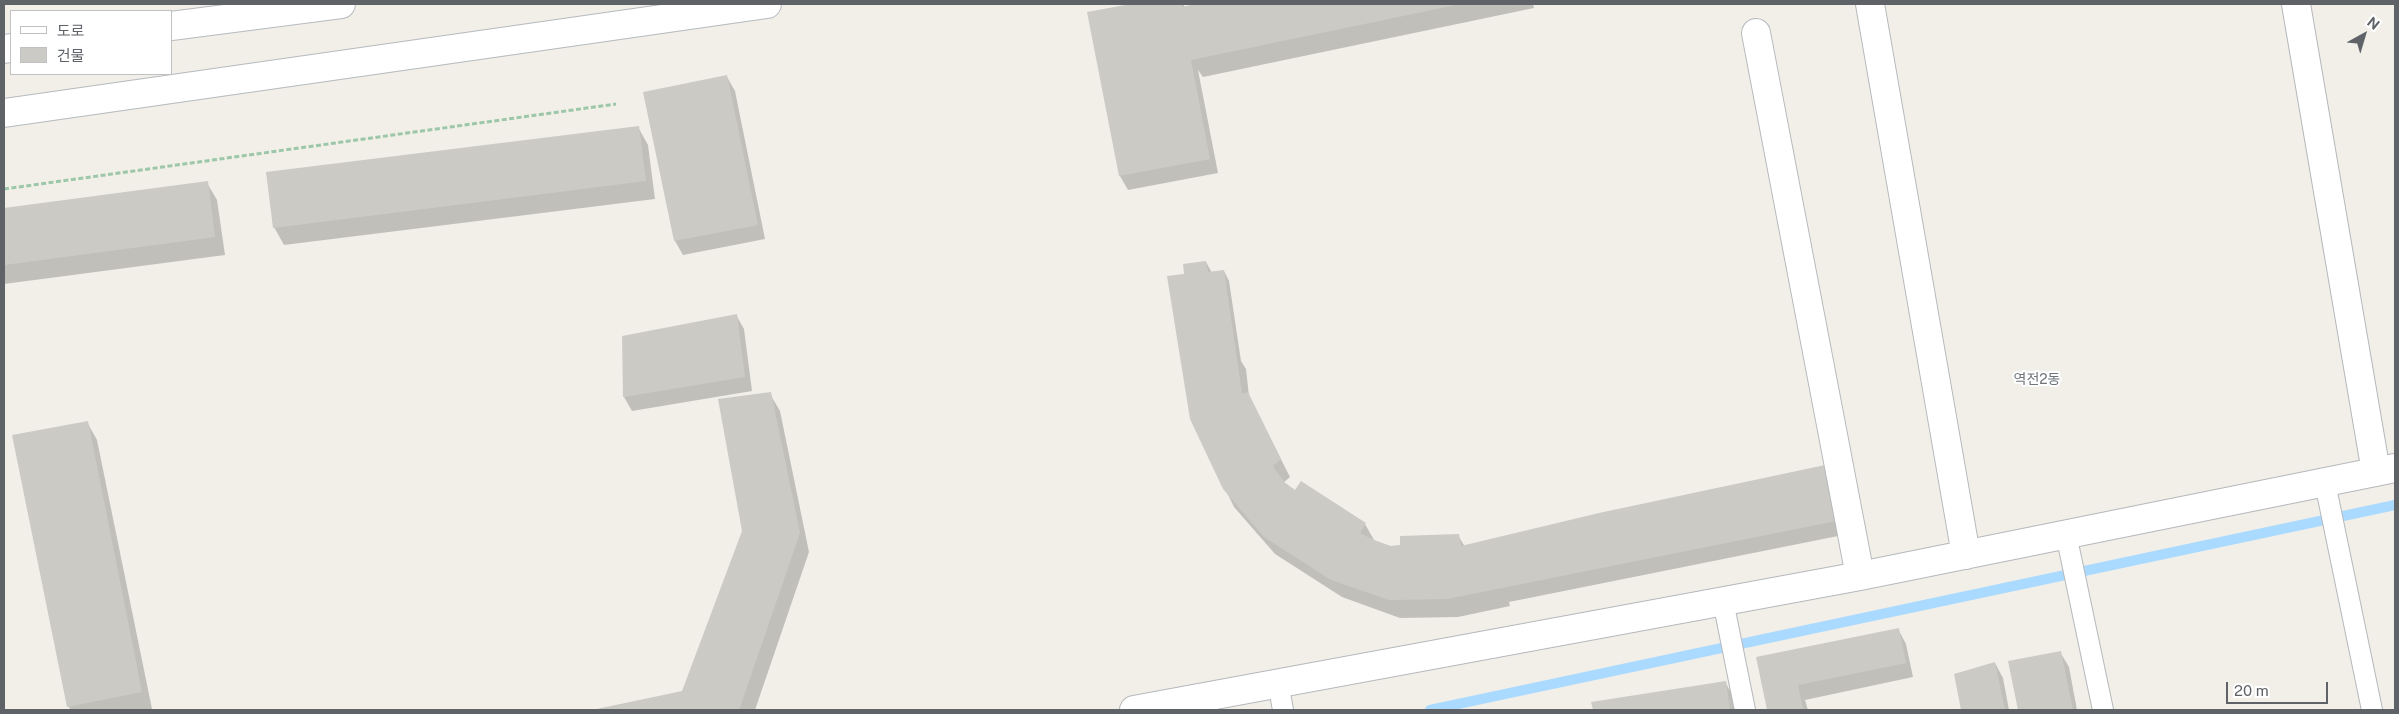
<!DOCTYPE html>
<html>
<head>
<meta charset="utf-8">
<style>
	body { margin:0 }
	#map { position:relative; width:2399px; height:714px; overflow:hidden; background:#f1efe8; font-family:"Public Sans","Noto Sans KR",sans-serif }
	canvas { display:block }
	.frame { position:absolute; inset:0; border:5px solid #5f6368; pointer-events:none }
	.legend { position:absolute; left:10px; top:10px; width:162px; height:65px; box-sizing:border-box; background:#fff; border:1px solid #bfc1c3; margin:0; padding:6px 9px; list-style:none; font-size:15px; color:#5f6368 }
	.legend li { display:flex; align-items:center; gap:10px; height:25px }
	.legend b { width:25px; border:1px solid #bfc1c3 }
	.north { position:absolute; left:2339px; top:10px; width:50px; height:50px; -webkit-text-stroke:4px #fff; paint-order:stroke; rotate:39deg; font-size:14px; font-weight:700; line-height:20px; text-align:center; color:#5f6368 }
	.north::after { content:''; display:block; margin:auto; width:18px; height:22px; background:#5f6368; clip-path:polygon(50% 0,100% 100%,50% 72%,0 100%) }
	.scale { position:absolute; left:2226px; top:682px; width:102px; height:22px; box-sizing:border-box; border:2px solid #5f6368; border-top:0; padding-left:6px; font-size:15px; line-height:18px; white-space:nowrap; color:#5f6368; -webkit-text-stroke:4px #fff; paint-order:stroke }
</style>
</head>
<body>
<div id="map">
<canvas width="2399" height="714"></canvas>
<div class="frame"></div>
<ul class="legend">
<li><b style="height:6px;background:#fff"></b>도로</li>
<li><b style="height:14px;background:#cccac5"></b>건물</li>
</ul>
<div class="north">N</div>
<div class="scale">20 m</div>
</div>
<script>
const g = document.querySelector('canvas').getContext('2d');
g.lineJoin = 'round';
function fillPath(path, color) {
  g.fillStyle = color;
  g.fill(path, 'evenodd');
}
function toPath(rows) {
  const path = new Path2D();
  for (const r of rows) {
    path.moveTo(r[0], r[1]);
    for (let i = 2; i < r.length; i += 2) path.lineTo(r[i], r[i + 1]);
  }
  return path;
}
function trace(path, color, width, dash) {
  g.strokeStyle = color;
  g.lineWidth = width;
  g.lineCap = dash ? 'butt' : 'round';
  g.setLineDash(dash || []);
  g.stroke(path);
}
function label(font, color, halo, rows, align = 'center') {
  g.font = font + ' "Public Sans","Noto Sans KR",sans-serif';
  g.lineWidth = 4;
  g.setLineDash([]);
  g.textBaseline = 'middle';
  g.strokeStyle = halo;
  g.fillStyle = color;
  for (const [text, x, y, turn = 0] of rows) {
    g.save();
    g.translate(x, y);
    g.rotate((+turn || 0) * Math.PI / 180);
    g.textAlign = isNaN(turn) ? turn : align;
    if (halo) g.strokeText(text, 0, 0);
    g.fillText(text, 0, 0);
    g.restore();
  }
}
fillPath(toPath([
	[1138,4,1183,4,1185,7,1201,4,1533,4,1534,8,1203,77,1198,70,1218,173,1128,190,1120,176,1089,13],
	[727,77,735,91,765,239,683,255,675,241],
	[638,127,648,145,655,199,284,245,274,227],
	[207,183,217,200,225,255,4,284,4,209],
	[1206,262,1212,273,1224,271,1229,281,1241,361,1246,369,1249,396,1290,477,1283,483,1295,492,1365,524,1374,540,1391,547,1458,535,1465,547,1824,466,1843,535,1509,602,1510,606,1458,617,1400,618,1342,597,1275,554,1234,507,1191,418,1168,277,1185,275],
	[736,315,744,329,752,391,632,411,624,397],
	[770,394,780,411,809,552,755,710,594,710,683,692,743,531],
	[87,422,97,440,152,709,71,710,68,706],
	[1898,629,1906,644,1913,677,1805,700,1808,710,1768,710,1757,658],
	[2060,652,2069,667,2077,710,2019,710,2010,662],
	[1995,663,2003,678,2009,710,1962,710,1955,674],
	[1725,682,1733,696,1735,710,1594,710,1593,703]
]), '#0003');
trace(toPath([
	[1430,710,2395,505]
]), '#aadaff', 10);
fillPath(toPath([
	[1131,4,1181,4,1182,7,1195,4,1456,5,1191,60,1210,159,1119,176,1087,12],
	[727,75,758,225,674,241,643,92],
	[639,126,646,181,273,228,266,172],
	[208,181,215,237,4,265,4,208],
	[1206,261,1208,272,1224,270,1242,394,1248,392,1281,459,1273,466,1284,482,1295,490,1301,481,1366,523,1360,533,1376,541,1391,546,1400,545,1400,536,1459,534,1461,546,1599,513,1825,465,1836,521,1447,599,1389,600,1331,580,1264,537,1223,489,1190,419,1167,276,1184,274,1183,264],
	[737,314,745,377,623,397,622,336],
	[771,392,800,533,739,710,592,710,682,691,742,531,718,399],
	[88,421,142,692,67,707,12,435],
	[1899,628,1906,663,1798,685,1803,710,1767,710,1756,657],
	[2061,651,2073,710,2018,710,2008,661],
	[1995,662,2005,710,1961,710,1954,674],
	[1726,681,1730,710,1593,710,1591,702]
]), '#cccac5');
const lane = toPath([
	[2325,483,2372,710],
	[2066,534,2103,710],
	[1723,601,1745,710],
	[1278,682,1283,710]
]);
const street = toPath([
	[1870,4,1966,555],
	[2296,4,2376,472],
	[1756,33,1860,576],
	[1134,710,1860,576,2395,468]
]);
const secondary = toPath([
	[171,26,341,4],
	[4,49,11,48],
	[4,113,767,4]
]);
trace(lane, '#b5b8bc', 22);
trace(street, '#b5b8bc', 30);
trace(secondary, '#b6babf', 30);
trace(toPath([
	[4,189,616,104]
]), '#9cc7a9', 3, [5, 2.5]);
trace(lane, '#fff', 20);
trace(street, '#fff', 28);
trace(secondary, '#fff', 28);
label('14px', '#70757a', '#fff', [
	["역전2동",2037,380]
]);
</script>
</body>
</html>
